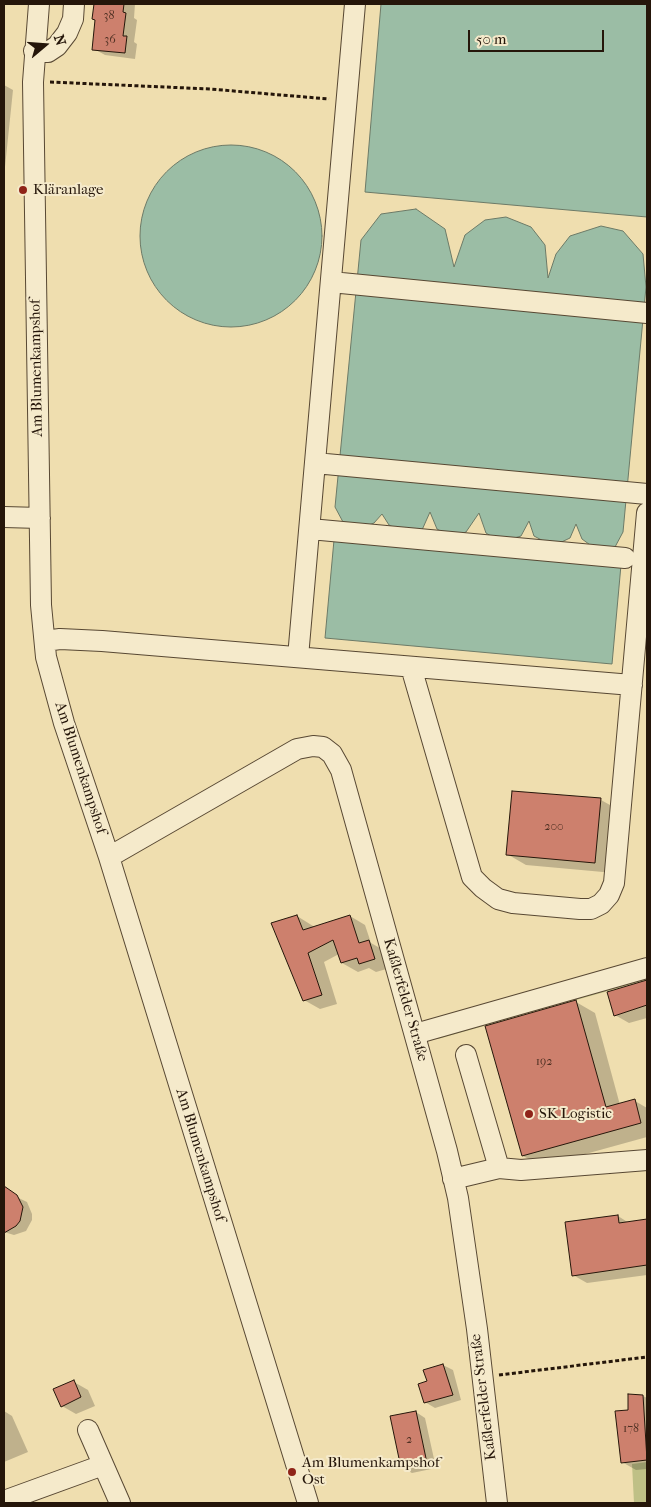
<!DOCTYPE html>
<html>
<head>
<meta charset="utf-8">
<style>
	body { margin:0 }
	#map { position:relative; width:651px; height:1507px; overflow:hidden; background:#efdeaf; font-family:"IM FELL French Canon",serif }
	canvas { display:block }
	.frame { position:absolute; inset:0; border:5px solid #25160a; pointer-events:none }
	.north { position:absolute; left:20px; top:20px; width:50px; height:50px; -webkit-text-stroke:4px #f5eacb; paint-order:stroke; rotate:72deg; font-size:14px; font-weight:700; line-height:20px; text-align:center; color:#25160a }
	.north::after { content:''; display:block; margin:auto; width:18px; height:22px; background:#25160a; clip-path:polygon(50% 0,100% 100%,50% 72%,0 100%) }
	.scale { position:absolute; left:468px; top:30px; width:136px; height:22px; box-sizing:border-box; border:2px solid #25160a; border-top:0; padding-left:6px; font-size:15px; line-height:18px; white-space:nowrap; color:#25160a; -webkit-text-stroke:4px #f5eacb; paint-order:stroke }
</style>
</head>
<body>
<div id="map">
<canvas width="651" height="1507"></canvas>
<div class="frame"></div>
<div class="north">N</div>
<div class="scale">50 m</div>
</div>
<script>
const g = document.querySelector('canvas').getContext('2d');
g.lineJoin = 'round';
function fillPath(path, color) {
  g.fillStyle = color;
  g.fill(path, 'evenodd');
}
function toPath(rows) {
  const path = new Path2D();
  for (const r of rows) {
    if (r.length === 3) {
      path.moveTo(r[0] + r[2], r[1]);
      path.arc(r[0], r[1], r[2], 0, 2 * Math.PI);
      continue;
    }
    path.moveTo(r[0], r[1]);
    for (let i = 2; i < r.length; i += 2) path.lineTo(r[i], r[i + 1]);
  }
  return path;
}
function trace(path, color, width, dash) {
  g.strokeStyle = color;
  g.lineWidth = width;
  g.lineCap = dash ? 'butt' : 'round';
  g.setLineDash(dash || []);
  g.stroke(path);
}
function label(font, color, halo, rows, align = 'center') {
  g.font = font + ' "IM FELL French Canon",serif';
  g.lineWidth = 4;
  g.setLineDash([]);
  g.textBaseline = 'middle';
  g.strokeStyle = halo;
  g.fillStyle = color;
  for (const [text, x, y, turn = 0] of rows) {
    g.save();
    g.translate(x, y);
    g.rotate((+turn || 0) * Math.PI / 180);
    g.textAlign = isNaN(turn) ? turn : align;
    if (halo) g.strokeText(text, 0, 0);
    g.fillText(text, 0, 0);
    g.restore();
  }
}
fillPath(toPath([
	[647,975,647,980,438,1039,439,1034],
	[647,1462,647,1503,634,1503,632,1464]
]), '#bfc086');
const water = toPath([
	[381,4,647,4,647,217,365,192,381,4],
	[231,236,91],
	[416,209,445,229,454,267,465,235,485,220,506,217,531,227,545,245,548,278,556,254,570,236,601,226,623,231,643,254,646,287,623,532,615,547,597,550,582,539,576,524,570,538,553,546,534,536,529,521,521,536,501,542,486,533,479,513,466,532,452,537,437,529,430,512,422,530,406,534,389,525,382,514,374,523,359,529,343,522,335,507,361,240,381,214,416,209],
	[334,540,621,565,612,664,325,638,334,540]
]);
fillPath(water, '#9bbda5');
trace(water, '#6c7a67', 1);
fillPath(toPath([
	[95,4,135,4,134,18,137,20,134,42,137,44,135,59,105,55,94,49,97,20,94,19],
	[4,85,13,90,5,167,4,167],
	[601,800,619,810,614,873,526,865,507,854],
	[297,916,313,926,314,928,350,916,365,925,371,943,385,951,390,968,376,972,369,968,358,972,342,963,339,954,324,962,337,1004,320,1009,304,1000],
	[647,981,647,1018,629,1023,615,1015,608,993],
	[576,1002,595,1013,620,1105,635,1101,647,1108,647,1137,542,1166,523,1156],
	[4,1191,27,1202,32,1214,32,1220,26,1231,14,1235,4,1232],
	[618,1216,629,1223,647,1220,647,1275,587,1283,573,1275],
	[443,1365,453,1370,461,1400,435,1408,425,1402,429,1382],
	[74,1382,88,1390,95,1406,76,1414,62,1406],
	[643,1396,647,1398,647,1469,636,1470,622,1462,629,1411],
	[4,1411,12,1416,28,1452,4,1462],
	[416,1412,425,1418,436,1468,412,1473,403,1468]
]), '#0003');
const building = toPath([
	[94,4,124,4,123,12,126,13,123,36,127,36,125,53,92,50,95,20,92,19,94,4],
	[512,791,601,798,595,863,506,855,512,791],
	[297,915,303,930,350,915,359,943,369,940,375,959,359,964,357,958,341,963,333,940,308,953,322,995,303,1001,271,923,297,915],
	[647,980,647,1005,614,1016,607,992,647,980],
	[576,1000,606,1107,635,1099,641,1123,522,1156,485,1026,576,1000],
	[4,1186,17,1195,23,1207,20,1221,16,1226,4,1233,4,1186],
	[618,1215,619,1223,647,1219,647,1265,572,1276,565,1222,618,1215],
	[443,1364,453,1395,424,1403,418,1384,427,1381,423,1370,443,1364],
	[74,1380,81,1397,61,1407,53,1389,74,1380],
	[628,1394,643,1395,647,1460,621,1463,615,1411,628,1410,628,1394],
	[416,1411,427,1463,401,1468,390,1416,416,1411]
]);
fillPath(building, '#cd806d');
trace(building, '#25160a', 1);
const minor = toPath([
	[39,4,33,82,41,605,46,657,64,723,109,857,308,1503],
	[34,51,48,52,57,46,67,33,73,19,74,4],
	[331,282,647,313],
	[315,463,647,494],
	[4,517,40,518],
	[310,529,625,558],
	[45,641,60,639,102,641,632,685],
	[298,657,355,4],
	[411,667,472,877,483,888,498,899,513,903,580,909,591,909,601,904,609,895,614,883,647,513],
	[109,857,297,749,313,746,323,747,332,754,341,770,447,1151,458,1198,477,1329,497,1503],
	[415,1034,647,968],
	[466,1055,499,1168],
	[453,1179,499,1168,521,1170,647,1160],
	[88,1430,120,1503],
	[4,1501,103,1465]
]);
trace(minor, '#584833', 22);
trace(toPath([
	[50,82,210,89,329,99],
	[499,1375,647,1357]
]), '#25160a', 3, [4, 2.5]);
trace(minor, '#f5eacb', 20);
for (const [x, y, r, color] of [
	[23,190,5,"#8f2418"],
	[529,1114,5,"#8f2418"],
	[292,1472,5,"#8f2418"]
]) {
  const dot = new Path2D();
  dot.arc(x, y, r, 0, 2 * Math.PI);
  g.fillStyle = color;
  g.fill(dot);
  trace(dot, '#f5eacb', 2);
}
label('12px', '#4f3023', null, [
	["38",109,16],
	["36",110,40],
	["200",554,827],
	["192",544,1062],
	["178",631,1429],
	["2",409,1440]
]);
label('15px', '#25160a', '#f5eacb', [
	["Kläranlage",33,190],
	["SK Logistic",539,1114],
	["Am Blumenkampshof",302,1463],
	["Ost",302,1480]
], 'left');
label('15px', '#25160a', '#f5eacb', [
	["Am Blumenkampshof",37,368,-91],
	["Am Blumenkampshof",80,768,72],
	["Kaßlerfelder Straße",405,1000,74],
	["Am Blumenkampshof",200,1155,73],
	["Kaßlerfelder Straße",484,1397,-97]
]);
</script>
</body>
</html>
